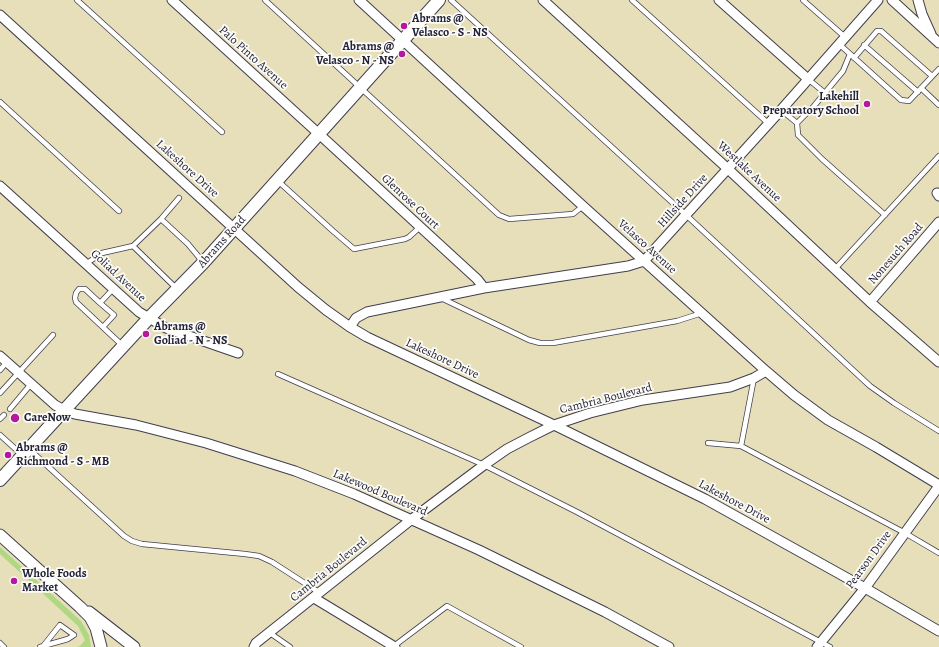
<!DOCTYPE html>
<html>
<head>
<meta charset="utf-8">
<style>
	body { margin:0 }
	canvas { display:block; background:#e7dfb9 }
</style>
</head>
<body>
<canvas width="939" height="647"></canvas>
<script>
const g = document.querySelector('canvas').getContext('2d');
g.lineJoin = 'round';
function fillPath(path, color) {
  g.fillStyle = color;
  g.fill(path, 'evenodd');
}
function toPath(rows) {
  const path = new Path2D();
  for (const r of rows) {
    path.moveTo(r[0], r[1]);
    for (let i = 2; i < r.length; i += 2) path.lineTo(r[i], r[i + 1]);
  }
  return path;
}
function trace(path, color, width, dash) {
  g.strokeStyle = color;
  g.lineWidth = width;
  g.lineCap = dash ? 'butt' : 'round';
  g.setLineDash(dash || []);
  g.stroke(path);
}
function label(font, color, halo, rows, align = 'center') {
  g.font = font + ' Alegreya,serif';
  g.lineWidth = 3.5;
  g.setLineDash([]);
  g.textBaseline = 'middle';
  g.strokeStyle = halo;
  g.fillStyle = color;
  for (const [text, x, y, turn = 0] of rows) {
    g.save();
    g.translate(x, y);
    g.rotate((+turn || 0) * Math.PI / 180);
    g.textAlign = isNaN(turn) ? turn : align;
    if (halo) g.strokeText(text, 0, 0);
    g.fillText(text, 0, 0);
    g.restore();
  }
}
fillPath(toPath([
	[0,547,81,621,89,635,91,647,76,647,80,646,85,640,78,626,0,554]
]), '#b0d883');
const service = toPath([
	[77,0,222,132],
	[265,0,499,215,509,219,573,214,583,206],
	[451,0,686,215,870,386,894,403,939,431],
	[632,0,769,124],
	[803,0,845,37],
	[839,44,901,100,909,101,939,69],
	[864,45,918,92],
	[850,54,843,71,814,106,797,123,798,135,822,159,885,215],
	[854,58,877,31,881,31,932,76],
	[808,79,825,93],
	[921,88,939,105],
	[0,102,119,211],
	[781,110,797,123],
	[278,181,333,231,354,249,405,239,409,237,420,227],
	[161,219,188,244,203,262],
	[133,246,176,288],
	[87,263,102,253,133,246,161,219,179,198],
	[835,269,939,156],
	[114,288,100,303,85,289,79,289,76,293,75,298,76,302,123,346],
	[441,298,529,340,540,343,553,343,677,321,702,313],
	[100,303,114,315,103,327],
	[0,370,7,362],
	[278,374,484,465,577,512,830,647],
	[0,393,53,335],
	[10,409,31,384],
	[0,419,4,415],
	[0,435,21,454],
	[708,443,741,446,905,533,939,553],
	[741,446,754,378],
	[30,450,124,536,132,541,142,544,245,554,259,556,272,562,320,593],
	[270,633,290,647],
	[0,643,4,647],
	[394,646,447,606,521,647],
	[40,647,68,639,74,635,60,625,44,645]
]);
const minor = toPath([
	[172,0,319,134,477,279,484,288],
	[359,0,583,206,766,371,794,395,828,420,876,447,939,485],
	[543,0,728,169,870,302,939,362],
	[719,0,808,79],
	[892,0,939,43],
	[918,0,922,14,931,34],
	[0,15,298,287,326,310,350,327,367,337,554,425,705,499,865,588,939,631],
	[0,186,139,312,166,328,238,353],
	[937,193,939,196],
	[870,302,939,222],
	[350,327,356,318,367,312,484,288,628,266,644,261,781,110,878,0],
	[0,356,55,405,64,410,75,414,136,425,206,443,295,471,354,494,479,550,605,612,669,647],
	[314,598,395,647],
	[254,647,256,643,412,519,484,465,507,449,528,438,554,425,590,413,643,400,730,387,754,378,766,371],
	[817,647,865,588,939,486]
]);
const tertiary = toPath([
	[0,535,80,607,90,617,96,628,101,647],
	[89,612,134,647]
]);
const secondary = toPath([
	[0,480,149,318,203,263,439,0]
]);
trace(service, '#403e4e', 6);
trace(minor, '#403e4e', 11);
trace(tertiary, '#403e4e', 13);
trace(secondary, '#403e4e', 14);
trace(service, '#fff', 4.5);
trace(minor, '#fff', 9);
trace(tertiary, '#fff', 11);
trace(secondary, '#fff', 12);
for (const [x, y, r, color] of [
	[404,26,4,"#b5179e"],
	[402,54,4,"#b5179e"],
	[867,104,4,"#b5179e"],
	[146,334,4,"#b5179e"],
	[15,418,5,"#b5179e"],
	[8,455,4,"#b5179e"],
	[14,581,4,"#b5179e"]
]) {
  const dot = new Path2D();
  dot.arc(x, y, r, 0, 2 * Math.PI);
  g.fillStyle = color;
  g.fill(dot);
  trace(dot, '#fdfcf7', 1.5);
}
label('bold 12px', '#22223b', '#fdfcf7', [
	["Abrams @",412,19],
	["Velasco - S - NS",412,33],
	["Abrams @",394,47,"right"],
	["Velasco - N - NS",394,61,"right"],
	["Lakehill",859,97,"right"],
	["Preparatory School",859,111,"right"],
	["Abrams @",154,327],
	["Goliad - N - NS",154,341],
	["CareNow",24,418],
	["Abrams @",16,448],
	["Richmond - S - MB",16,462],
	["Whole Foods",22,574],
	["Market",22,588]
], 'left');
label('12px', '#22223b', '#fdfcf7', [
	["Palo Pinto Avenue",253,58,42],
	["Lakeshore Drive",187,169,42],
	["Westlake Avenue",749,172,43],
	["Hillside Drive",683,201,-48],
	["Glenrose Court",410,202,43],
	["Abrams Road",222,242,-48],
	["Velasco Avenue",647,247,42],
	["Nonesuch Road",896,254,-49],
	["Goliad Avenue",118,276,43],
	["Lakeshore Drive",442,359,25],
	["Cambria Boulevard",606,399,-14],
	["Lakewood Boulevard",380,493,23],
	["Lakeshore Drive",734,502,28],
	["Pearson Drive",869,560,-54],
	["Cambria Boulevard",329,570,-39]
]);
</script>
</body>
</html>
